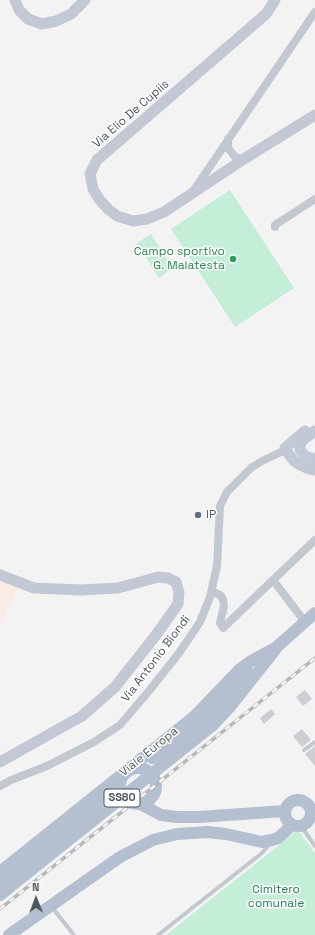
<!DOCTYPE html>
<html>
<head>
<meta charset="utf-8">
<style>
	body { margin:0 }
	#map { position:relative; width:315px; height:935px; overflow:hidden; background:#f4f3f3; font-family:"Space Grotesk",sans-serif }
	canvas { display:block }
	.north { position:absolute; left:16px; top:879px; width:40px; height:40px; -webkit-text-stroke:3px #fff; paint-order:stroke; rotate:359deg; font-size:11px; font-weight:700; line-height:16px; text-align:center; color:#4b545f }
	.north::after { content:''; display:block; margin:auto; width:14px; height:18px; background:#4b545f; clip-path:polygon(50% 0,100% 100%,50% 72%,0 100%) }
</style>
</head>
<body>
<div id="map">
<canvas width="315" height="935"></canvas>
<div class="north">N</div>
</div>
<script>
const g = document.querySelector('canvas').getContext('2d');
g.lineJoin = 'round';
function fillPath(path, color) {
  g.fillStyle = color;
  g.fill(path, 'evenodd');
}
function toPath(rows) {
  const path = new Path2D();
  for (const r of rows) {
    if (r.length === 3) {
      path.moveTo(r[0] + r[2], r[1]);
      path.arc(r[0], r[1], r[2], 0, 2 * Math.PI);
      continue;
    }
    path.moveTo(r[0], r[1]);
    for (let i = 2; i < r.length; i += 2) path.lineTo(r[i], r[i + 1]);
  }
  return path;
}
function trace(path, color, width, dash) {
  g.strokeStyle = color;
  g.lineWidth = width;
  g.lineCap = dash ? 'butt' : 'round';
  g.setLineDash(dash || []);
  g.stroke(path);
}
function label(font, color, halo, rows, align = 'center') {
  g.font = font + ' "Space Grotesk",sans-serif';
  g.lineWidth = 3;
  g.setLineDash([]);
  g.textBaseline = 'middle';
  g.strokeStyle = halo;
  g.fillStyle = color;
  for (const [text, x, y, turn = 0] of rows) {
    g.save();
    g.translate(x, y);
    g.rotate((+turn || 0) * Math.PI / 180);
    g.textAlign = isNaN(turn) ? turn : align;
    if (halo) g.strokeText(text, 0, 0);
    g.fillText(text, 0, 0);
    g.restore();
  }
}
fillPath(toPath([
	[0,582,18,588,0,624]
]), '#fbeae6');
fillPath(toPath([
	[230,190,294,288,235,327,171,229],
	[151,234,173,268,159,278,137,243],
	[298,830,315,853,315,935,166,935]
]), '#c5eed8');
fillPath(toPath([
	[305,690,312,699,303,706,296,697],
	[271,709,275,714,264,724,260,718],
	[302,729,311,740,302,747,293,736],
	[315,746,315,766,305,754]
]), '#cdced4');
trace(toPath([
	[304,750,315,742],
	[301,826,315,846],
	[51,906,74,935],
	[158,935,262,853,271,843]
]), '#c1c8d0', 4);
trace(toPath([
	[228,139,228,148,235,157,244,159],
	[194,190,315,12],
	[275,227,275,225,315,199],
	[273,580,315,540],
	[212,591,220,595,223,599,224,606,220,623,223,628,273,580,305,622],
	[0,786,11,780,47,766,94,742,120,725,149,691,179,653,200,622,210,597,217,566,220,506,227,492,251,468,262,461,281,452],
	[311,810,315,810]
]), '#c1c8d0', 8);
trace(toPath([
	[15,0,19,10,28,19,42,24,56,21,71,14,85,0],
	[275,0,266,14,97,160,90,174,93,189,99,199,108,209,117,216,133,221,147,219,164,212,244,159,315,115],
	[315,431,304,439,300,444,300,450,305,456,315,459],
	[285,448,305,431],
	[288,453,294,461,300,465,309,469,315,470],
	[0,575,34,588,81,590,118,588,158,577,168,578,176,582,179,592,178,604,156,635,115,687,82,716,0,762]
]), '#c2c9d4', 11);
trace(toPath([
	[271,652,315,613],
	[213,725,229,708,275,650],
	[152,758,167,749,204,719,248,672],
	[138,786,18],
	[298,813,13],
	[140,804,161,815,177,817,199,817,285,811],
	[0,872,195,716,240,669,251,661,277,647],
	[0,883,95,807,112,799,124,798],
	[0,895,31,870],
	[9,935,120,857,153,840,177,834,208,832,226,834,262,842,272,840,278,838,287,830,291,824]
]), '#b4bfcf', 12);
const rail = toPath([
	[0,909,315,658]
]);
trace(rail, '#b5b7bc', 3.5);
trace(rail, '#fff', 2, [6]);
trace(toPath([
	[31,870,213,725]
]), '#b4bfcf', 12);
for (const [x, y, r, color] of [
	[233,259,4,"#2e9e5b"],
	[198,515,4,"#5c6f8a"]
]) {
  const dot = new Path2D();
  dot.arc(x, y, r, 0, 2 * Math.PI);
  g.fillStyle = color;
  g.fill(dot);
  trace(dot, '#fff', 1.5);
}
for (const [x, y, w] of [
	[122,798,36]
]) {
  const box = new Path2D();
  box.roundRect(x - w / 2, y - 9, w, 18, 3);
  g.fillStyle = '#fff';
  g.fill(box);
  trace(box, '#4b545f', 1);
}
label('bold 11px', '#4b545f', null, [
	["SS80",122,798]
]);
label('12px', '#4b545f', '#fff', [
	["Via Elio De Cupiis",131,114,-41],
	["Via Antonio Biondi",156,659,-53],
	["Viale Europa",149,752,-39]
]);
label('12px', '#27864d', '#fff', [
	["Campo sportivo",225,252],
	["G. Malatesta",225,266]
], 'right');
label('12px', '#4e5e75', '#fff', [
	["IP",206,515]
], 'left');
label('12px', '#1d7f56', '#fff', [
	["Cimitero",276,890],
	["comunale",276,904]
]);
</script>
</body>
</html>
